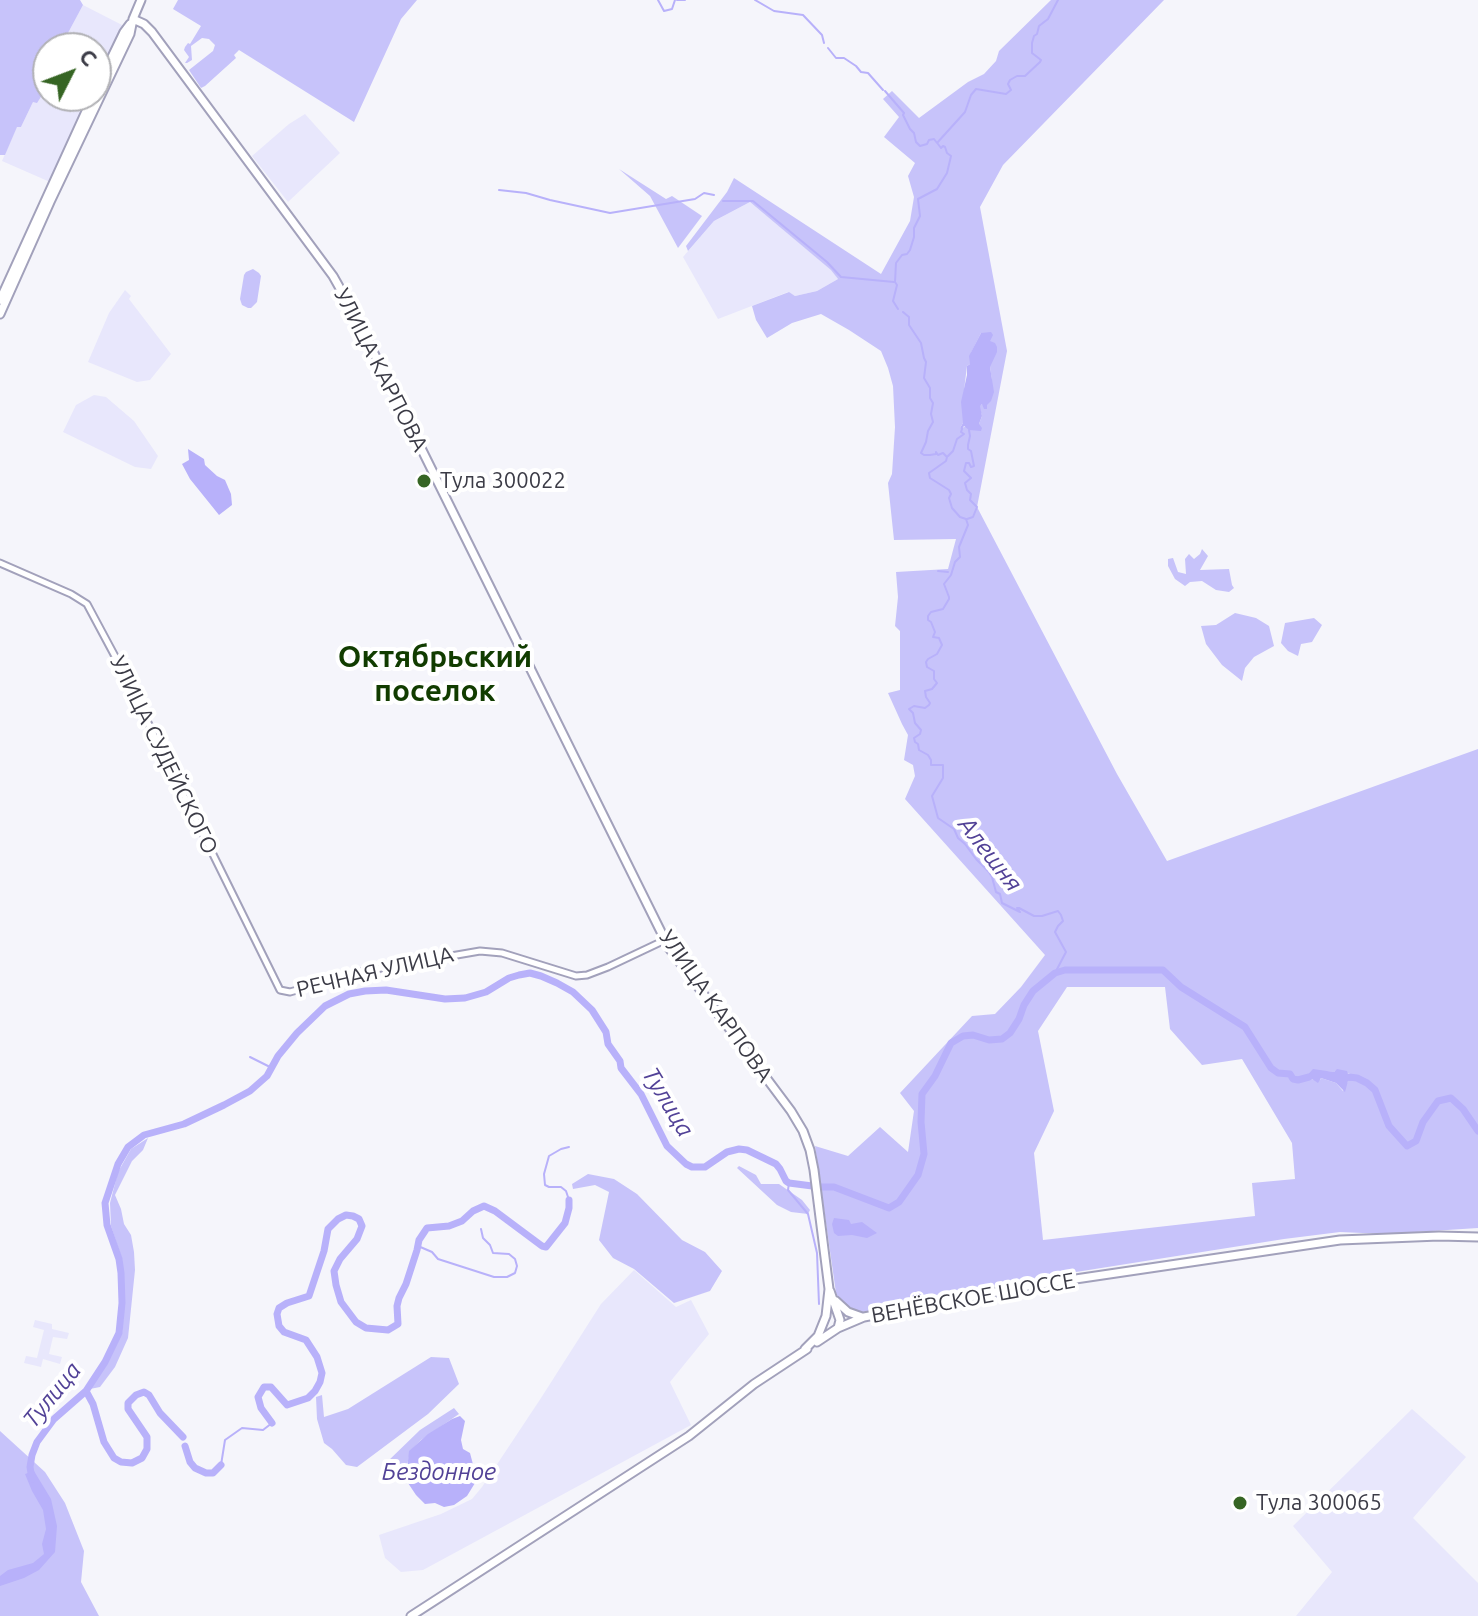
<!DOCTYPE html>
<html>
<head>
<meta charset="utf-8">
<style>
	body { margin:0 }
	#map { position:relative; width:1478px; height:1616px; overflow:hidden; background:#f5f5fb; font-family:Ubuntu,sans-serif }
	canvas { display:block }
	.north { position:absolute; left:32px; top:32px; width:80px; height:80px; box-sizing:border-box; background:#fff; border:2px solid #b1b1b5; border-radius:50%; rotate:48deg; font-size:22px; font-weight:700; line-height:32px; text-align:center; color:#3b3b46 }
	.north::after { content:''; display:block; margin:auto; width:28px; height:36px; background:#366524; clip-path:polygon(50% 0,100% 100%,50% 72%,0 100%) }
</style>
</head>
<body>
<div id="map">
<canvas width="1478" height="1616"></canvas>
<div class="north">С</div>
</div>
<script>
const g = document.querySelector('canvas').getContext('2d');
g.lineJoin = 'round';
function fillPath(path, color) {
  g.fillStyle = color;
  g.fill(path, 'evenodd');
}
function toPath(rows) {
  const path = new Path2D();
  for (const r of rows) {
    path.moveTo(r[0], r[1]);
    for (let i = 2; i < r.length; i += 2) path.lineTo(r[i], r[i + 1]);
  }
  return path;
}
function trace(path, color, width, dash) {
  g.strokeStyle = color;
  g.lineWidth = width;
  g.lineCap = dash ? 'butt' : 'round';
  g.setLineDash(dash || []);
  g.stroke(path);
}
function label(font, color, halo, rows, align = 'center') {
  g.font = font + ' Ubuntu,sans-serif';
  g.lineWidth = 8;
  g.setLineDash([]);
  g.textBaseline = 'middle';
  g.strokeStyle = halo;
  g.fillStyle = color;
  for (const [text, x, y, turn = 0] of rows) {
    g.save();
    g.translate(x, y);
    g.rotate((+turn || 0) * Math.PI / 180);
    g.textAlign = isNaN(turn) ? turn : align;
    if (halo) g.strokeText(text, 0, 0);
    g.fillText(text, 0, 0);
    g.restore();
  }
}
fillPath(toPath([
	[83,5,124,26,96,85,96,48,60,48],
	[48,72,48,96,91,96,50,182,2,161,17,126,21,127,33,102,43,92,39,89],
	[305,114,340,153,288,202,252,156,289,124],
	[750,202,832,270,838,279,817,291,795,296,788,292,718,319,683,257,714,221],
	[125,290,131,296,129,299,171,354,150,380,137,382,88,362,109,313],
	[94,395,106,397,134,421,158,456,151,469,135,467,63,432,76,405],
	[634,1270,676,1307,691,1300,709,1334,670,1382,691,1425,423,1570,401,1572,385,1558,379,1535,441,1514,472,1499,482,1487,541,1398,601,1304],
	[35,1320,52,1324,52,1329,69,1333,67,1339,53,1337,49,1354,62,1357,60,1364,43,1359,41,1367,24,1363,26,1356,37,1358,44,1330,33,1327],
	[1412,1409,1466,1457,1413,1518,1478,1583,1478,1616,1296,1616,1332,1572,1293,1526]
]), '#e8e7fc');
fillPath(toPath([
	[0,0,80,0,83,5,60,48,48,48,48,72,39,89,44,92,37,103,33,102,21,127,17,127,5,155,0,155],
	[178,0,417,0,401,19,354,122,239,50,234,55,236,58,205,86,201,88,189,70,213,51,215,45,209,39,202,38,191,46,192,60,187,63,185,63,189,57,184,50,185,47,188,43,190,44,201,26,173,9],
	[1051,0,1164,0,1003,165,980,207,1007,351,977,507,1117,774,1167,861,1478,749,1478,1228,1385,1234,1340,1232,1284,1239,1013,1282,890,1306,867,1314,854,1312,848,1309,841,1302,836,1293,815,1146,848,1156,880,1127,908,1152,914,1111,900,1093,972,1016,995,1014,1021,987,1045,955,905,799,915,776,913,765,904,760,908,735,902,724,888,693,900,690,900,631,895,626,898,597,896,572,948,569,956,539,894,540,888,483,892,474,895,427,893,386,888,368,881,351,849,330,821,314,792,323,767,338,756,320,752,306,789,292,795,296,817,291,838,279,831,270,750,202,714,221,688,251,686,246,727,192,734,178,881,274,910,221,914,197,908,176,915,163,884,137,899,117,883,99,892,91,919,118,968,82,984,74,996,61,999,51],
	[981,333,990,342,990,367,992,381,986,405,982,404,979,406,982,416,979,424,960,428,963,423,964,390,967,366,970,364,971,353],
	[1067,987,1165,987,1170,1029,1202,1065,1242,1059,1292,1143,1295,1179,1252,1183,1255,1216,1043,1240,1034,1153,1054,1111,1038,1031],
	[1337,1070,1354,1075,1352,1079,1348,1081,1343,1091,1336,1083,1321,1078,1320,1080,1310,1079,1309,1075,1317,1071,1334,1072],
	[619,169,666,199,672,196,702,216,678,248,650,196],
	[253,269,259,273,261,276,257,302,251,308,248,308,242,305,240,299,244,275,246,272],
	[1202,549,1208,556,1200,570,1229,569,1232,585,1234,588,1229,592,1216,590,1202,581,1190,582,1185,586,1175,579,1168,566,1168,559,1173,558,1178,572,1186,574,1185,559,1189,554,1194,559,1200,554],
	[1235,613,1256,618,1269,626,1274,646,1254,657,1245,668,1242,681,1222,665,1206,644,1201,626,1216,625],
	[1314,618,1322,625,1312,642,1301,644,1298,656,1288,651,1281,643,1285,623],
	[148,1138,143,1150,132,1161,115,1195,121,1209,124,1224,131,1235,134,1252,135,1270,128,1338,115,1367,100,1387,90,1389,114,1350,122,1333,125,1298,122,1259,111,1226,110,1203,118,1172,131,1149],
	[739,1166,756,1175,761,1184,779,1184,802,1200,810,1210,808,1214,791,1212,777,1205,737,1168],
	[588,1174,614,1179,637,1194,682,1240,705,1252,722,1271,710,1291,674,1303,634,1269,613,1258,599,1240,609,1192,595,1185,573,1189,572,1184],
	[431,1357,449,1358,459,1384,428,1414,357,1467,346,1465,332,1449,324,1443,317,1419,316,1397,322,1395,324,1417,348,1409],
	[454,1408,459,1414,421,1440,410,1451,407,1466,395,1473,386,1463,420,1430],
	[0,1431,45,1472,65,1503,84,1551,81,1582,99,1616,0,1616]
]), '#c7c3fa');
fillPath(toPath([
	[991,332,993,335,990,341,995,343,997,347,997,352,990,367,994,392,991,401,987,405,987,409,984,409,982,404,980,406,982,416,979,424,982,428,981,431,969,430,964,426,962,429,960,428,963,423,961,402,967,375,967,366,970,364,969,356,981,333],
	[188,449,204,459,205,465,217,476,225,480,231,494,232,505,219,515,190,479,182,464,189,460],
	[1313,1069,1334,1072,1337,1069,1347,1071,1348,1074,1353,1075,1357,1078,1356,1080,1348,1081,1345,1092,1336,1083,1321,1078,1318,1083,1312,1079,1305,1081,1303,1080],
	[834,1218,849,1220,851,1224,862,1222,877,1233,867,1238,852,1235,838,1236,834,1233,832,1224],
	[460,1416,465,1421,461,1440,463,1449,470,1453,475,1472,475,1483,467,1496,454,1505,444,1507,435,1503,425,1504,416,1495,406,1480,409,1451,428,1434,452,1419],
	[34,1471,51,1499,57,1526,55,1552,39,1570,24,1578,0,1586,0,1576,8,1570,33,1563,44,1554,42,1544,46,1529,43,1510,32,1491,25,1474]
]), '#b8b1fa');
trace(toPath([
	[658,0,664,11,672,9,675,0],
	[677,0,685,0],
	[755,0,774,11,803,15,822,35,824,43],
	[828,48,836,58,844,58,856,66,861,72,868,73,883,90],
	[885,91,904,113,903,115,910,129,914,133,916,142,920,146,927,144,929,140,934,139,937,143,965,112,971,95,976,89,1006,94,1011,90,1008,84,1010,80,1017,76,1025,76,1040,62,1041,60,1032,53,1032,43,1034,36,1037,34,1039,26,1048,19,1058,0],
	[499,190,526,193,550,200,610,213,695,199,704,193,714,195],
	[723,201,753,201,827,262,841,277,894,282],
	[898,309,893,301,897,285,895,282,896,263,902,255,907,254,910,250,914,237,914,228,920,216,918,199,937,189,947,173,951,156,947,153,945,147,943,146,941,148,938,144],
	[903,312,909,317,909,325,921,343,924,358,926,362,924,378,930,388,930,398,933,403,931,414,933,422,928,431,926,442,921,453,924,455,930,455,936,454,936,452,938,455,943,453,947,457,946,461,929,473,930,478,949,490,951,494,949,498,952,508,960,517,966,519,968,525,959,547,960,557,955,562,951,575,944,584,949,597,949,599,943,609,931,612,928,616,928,620,931,622,935,632,933,637,939,638,942,645,937,654,928,659,926,662,927,667,934,671,934,679,937,683,932,689,925,691,926,697,930,703,929,705,925,708,914,706,909,709,913,713,915,723,921,730,920,734,914,738,915,742,918,744,919,750,928,755,931,760,931,765,943,765,943,778,932,796,938,818,954,829,958,838,965,844,976,859,989,872,992,877,996,892,1000,894,1002,903,1020,912,1017,908,1019,908,1034,916,1042,916,1058,911,1061,915,1063,921,1058,926,1055,932,1066,952,1055,973],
	[948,456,953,451,957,439,964,434,961,432,962,429],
	[967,519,973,517,977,507,970,500,971,494,967,490,965,483,971,478,964,471,966,463,969,463,971,467,974,466,971,451,968,449,968,445,970,436,969,430],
	[938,571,948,572],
	[250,1057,272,1068],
	[789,1183,788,1190,808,1214,817,1253,819,1304],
	[569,1200,566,1191,561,1187,549,1187,545,1185,544,1174,549,1156,561,1149,569,1147],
	[418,1246,432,1252,438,1259,494,1277,507,1277,515,1273,517,1266,515,1259,509,1254,493,1253,490,1245,483,1238,481,1229],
	[221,1465,225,1440,242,1428,263,1430,272,1423]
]), '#b8b1fa', 2);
trace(toPath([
	[1349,1077,1357,1078,1367,1083,1375,1090,1389,1126,1407,1146,1416,1141,1423,1122,1438,1101,1451,1098,1463,1109,1478,1131],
	[86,1391,93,1404,104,1442,114,1458,121,1462,132,1463,142,1458,147,1449,147,1437,128,1409,128,1403,136,1395,144,1392,149,1395,160,1413,183,1437],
	[272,1423,261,1408,258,1397,264,1387,271,1387,287,1405,308,1398,315,1391,320,1382,322,1373,317,1357,306,1340,284,1332,279,1326,277,1314,279,1308,287,1303,309,1296,324,1251,328,1229,338,1219,346,1215,353,1216,359,1219,362,1226,357,1239,340,1259,334,1271,336,1285,341,1302,356,1322,366,1328,388,1330,398,1324,397,1306,399,1298,406,1284,417,1250,419,1240,427,1228,449,1226,462,1221,473,1211,484,1206,495,1211,542,1246,546,1247,565,1223,569,1208,569,1200],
	[185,1446,190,1462,195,1468,206,1473,213,1473,221,1465],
	[32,1479,30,1467,32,1455,37,1442,54,1419,86,1391,105,1362,119,1333,122,1303,121,1273,119,1259,107,1225,105,1203,118,1164,128,1147,144,1135,184,1124,224,1105,250,1091,267,1076,278,1056,297,1033,325,1006,349,994,365,991,386,990,445,999,465,998,486,992,509,978,519,975,530,973,541,976,557,983,573,992,592,1010,606,1032,608,1044,620,1061,621,1068,641,1094,667,1146,686,1164,692,1167,705,1167,727,1152,739,1149,747,1150,776,1164,780,1169,786,1181,789,1183,820,1187,834,1187,889,1208,899,1202,918,1175,924,1154,921,1122,922,1094,935,1076,951,1043,963,1036,973,1035,989,1040,1002,1039,1010,1033,1019,1019,1024,1005,1033,991,1055,973,1065,970,1163,970,1181,987,1245,1027,1271,1068,1278,1073,1290,1074,1293,1079,1298,1080,1309,1077]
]), '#b8b1fa', 7);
const minor = toPath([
	[0,563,71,594,87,604,117,660,280,990,290,992,364,971,480,951,502,953,576,976,587,975,608,967,665,940]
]);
const major = toPath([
	[133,19,144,24,152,32,333,276,355,315,669,948,791,1111,803,1131,810,1150,814,1170,829,1289,826,1316,818,1336,805,1349],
	[96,90,124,32,130,24],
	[0,300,93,96],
	[0,314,50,202,130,34,133,19,141,0],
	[830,1291,840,1320,838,1328],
	[836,1301,848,1312,862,1317],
	[817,1342,838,1328,864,1317,1028,1286,1340,1240,1439,1236,1478,1237],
	[411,1616,689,1436,754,1384,807,1349]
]);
trace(minor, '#a2a1bb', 9);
trace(major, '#a2a1bb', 11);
trace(minor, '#fff', 5);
trace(major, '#fff', 7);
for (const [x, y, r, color] of [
	[424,481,8,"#366524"],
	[1240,1503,8,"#366524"]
]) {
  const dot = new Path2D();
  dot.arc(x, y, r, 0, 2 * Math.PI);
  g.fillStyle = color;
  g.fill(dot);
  trace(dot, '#fff', 3);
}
label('22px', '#3b3b46', '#fff', [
	["УЛИЦА КАРПОВА",381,370,63],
	["УЛИЦА СУДЕЙСКОГО",164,755,64],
	["РЕЧНАЯ УЛИЦА",375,972,-13],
	["УЛИЦА КАРПОВА",716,1006,55],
	["ВЕНЁВСКОЕ ШОССЕ",973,1298,-10]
]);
label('22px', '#3b3b46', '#fff', [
	["Тула 300022",440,481],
	["Тула 300065",1256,1503]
], 'left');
label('italic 24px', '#524297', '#fff', [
	["Алешня",990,854,52],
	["Тулица",668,1102,59],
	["Тулица",52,1395,-51],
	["Бездонное",439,1472]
]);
label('bold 30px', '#113c00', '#fff', [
	["Октябрьский",435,657],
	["поселок",435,691]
]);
</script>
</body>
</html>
